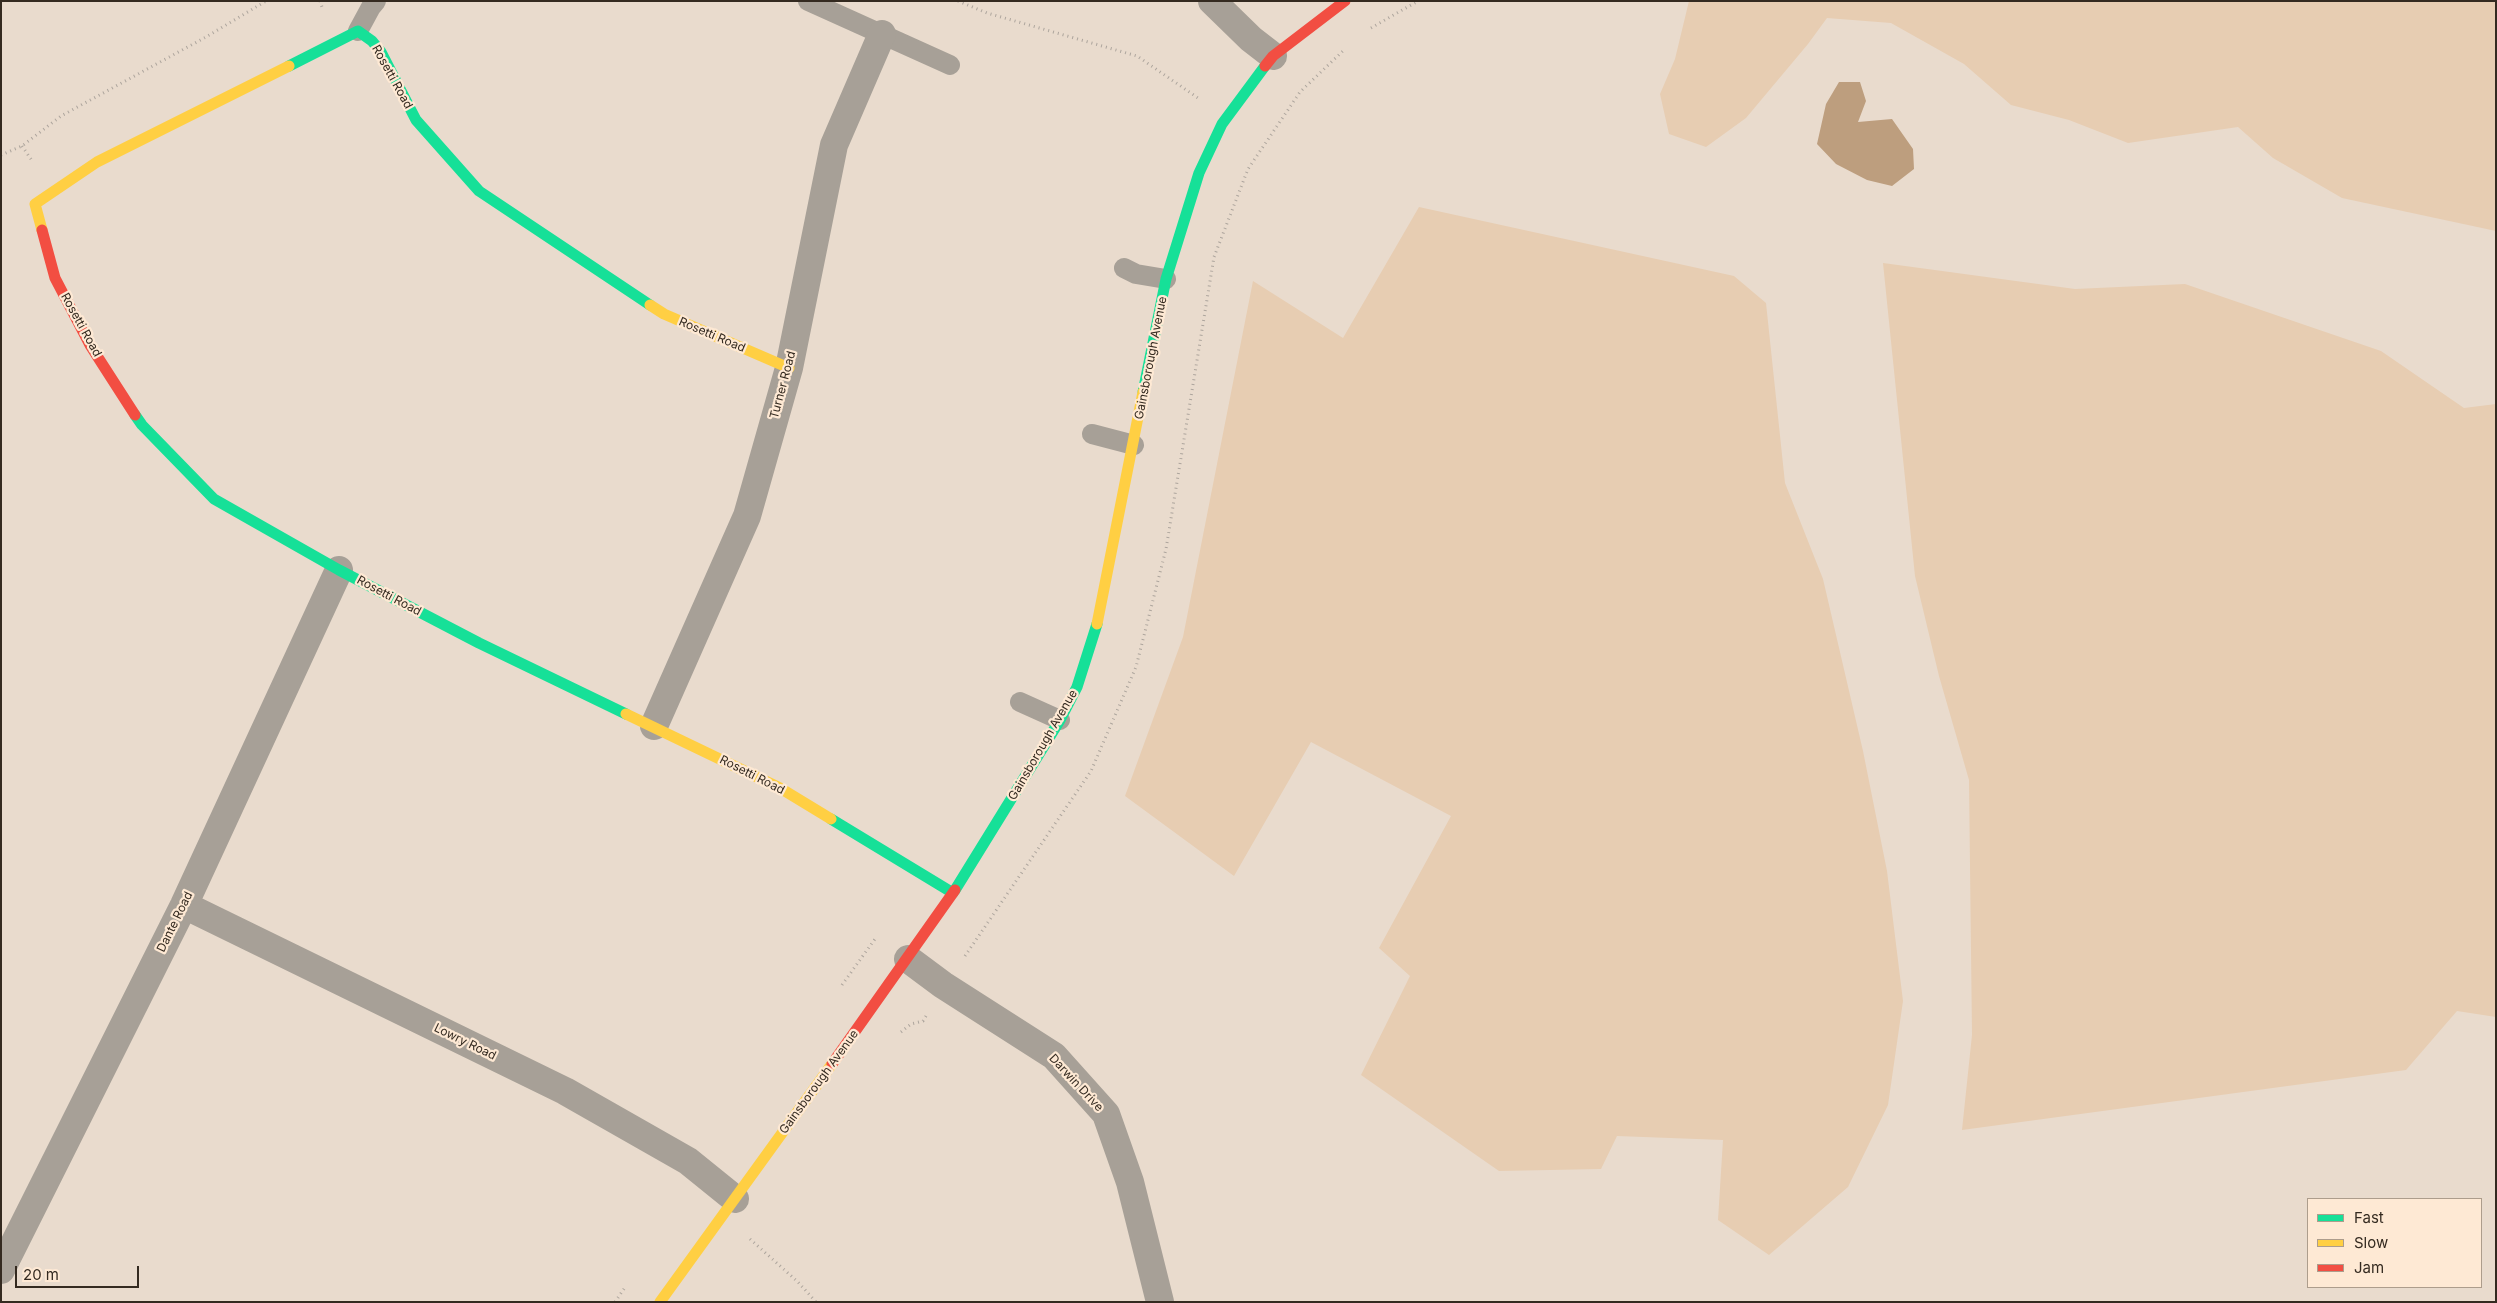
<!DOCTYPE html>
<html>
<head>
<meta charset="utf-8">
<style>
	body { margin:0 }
	#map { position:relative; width:2497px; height:1303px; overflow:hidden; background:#e9dbcd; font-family:Inter,sans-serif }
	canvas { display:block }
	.frame { position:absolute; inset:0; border:2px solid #342a20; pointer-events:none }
	.legend { position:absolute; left:2307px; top:1198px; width:175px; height:90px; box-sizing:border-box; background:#fee9d4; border:1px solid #ad9d8c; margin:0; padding:6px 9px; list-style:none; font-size:15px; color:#342a20 }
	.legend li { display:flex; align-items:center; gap:10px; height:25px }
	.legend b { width:25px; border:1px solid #ad9d8c }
	.scale { position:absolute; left:15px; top:1266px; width:124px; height:22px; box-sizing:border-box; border:2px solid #342a20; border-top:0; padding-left:6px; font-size:15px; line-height:18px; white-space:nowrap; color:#342a20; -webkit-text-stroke:4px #fee9d4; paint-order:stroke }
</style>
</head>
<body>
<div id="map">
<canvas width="2497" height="1303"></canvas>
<div class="frame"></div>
<ul class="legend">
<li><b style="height:6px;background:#16e098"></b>Fast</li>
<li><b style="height:6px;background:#ffcf43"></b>Slow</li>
<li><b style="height:6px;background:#f24e42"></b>Jam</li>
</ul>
<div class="scale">20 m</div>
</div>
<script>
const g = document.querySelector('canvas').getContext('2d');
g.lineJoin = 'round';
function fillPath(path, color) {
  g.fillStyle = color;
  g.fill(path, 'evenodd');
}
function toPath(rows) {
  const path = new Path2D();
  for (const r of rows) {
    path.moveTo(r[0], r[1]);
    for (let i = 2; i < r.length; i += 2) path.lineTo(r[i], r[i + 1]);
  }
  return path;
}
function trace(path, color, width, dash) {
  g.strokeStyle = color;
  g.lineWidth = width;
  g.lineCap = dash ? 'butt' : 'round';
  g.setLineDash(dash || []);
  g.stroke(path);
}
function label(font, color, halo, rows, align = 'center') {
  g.font = font + ' Inter,sans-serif';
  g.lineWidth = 4.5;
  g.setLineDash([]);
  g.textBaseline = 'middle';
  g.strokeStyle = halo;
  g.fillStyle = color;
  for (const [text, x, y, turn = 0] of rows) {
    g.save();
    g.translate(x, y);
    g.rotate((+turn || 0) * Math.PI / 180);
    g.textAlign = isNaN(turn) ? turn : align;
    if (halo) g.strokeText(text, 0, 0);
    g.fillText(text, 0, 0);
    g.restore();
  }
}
fillPath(toPath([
	[1689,1,2493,1,2496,2,2496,231,2342,198,2273,158,2238,127,2128,143,2069,120,2011,105,1964,64,1891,23,1827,18,1808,44,1746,118,1706,147,1669,134,1660,94,1675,59],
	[1419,207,1734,276,1766,303,1785,483,1823,579,1863,751,1887,871,1903,1001,1888,1105,1848,1187,1769,1255,1718,1220,1723,1140,1617,1136,1601,1169,1499,1171,1361,1075,1410,976,1379,948,1451,816,1311,742,1234,876,1125,796,1183,637,1253,281,1343,338],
	[1883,263,2075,289,2185,284,2381,351,2464,408,2496,404,2496,1017,2457,1011,2406,1070,1962,1130,1972,1035,1969,780,1939,676,1915,576]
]), '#e7cdb2');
fillPath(toPath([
	[1839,82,1860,82,1866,101,1858,122,1892,119,1913,149,1914,169,1892,186,1867,180,1836,164,1817,144,1826,104]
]), '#bd9e7e');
trace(toPath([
	[320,1,323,10],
	[958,1,987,13,1137,56,1198,98],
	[1371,28,1418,1],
	[22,146,33,162],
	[1,155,22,146,61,116,206,37,266,1],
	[965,956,1091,771,1136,667,1166,549,1214,257,1248,169,1300,92,1345,49],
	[842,985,875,939],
	[901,1032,911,1024,923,1021,926,1016],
	[750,1239,798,1282,816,1302],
	[615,1302,626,1286]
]), '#ada59d', 3, [1, 4]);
trace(toPath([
	[808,1,950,65],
	[358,31,371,7,376,1],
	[1124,268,1136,274,1166,279],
	[1092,434,1134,445],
	[1020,702,1060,720]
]), '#a7a097', 20);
trace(toPath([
	[1212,1,1251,39,1273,56],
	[654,726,747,516,789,368,834,145,882,34],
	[184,905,565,1091,688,1161,735,1199],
	[908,959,943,985,1054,1056,1106,1114,1130,1182,1160,1302],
	[1,1270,184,905,339,570]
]), '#a7a097', 28);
trace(toPath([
	[289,66,358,31,372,41,381,52,416,120,479,191,650,305],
	[1143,392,1166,279,1199,173,1222,124,1265,66],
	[135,415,142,425,214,499,339,570,479,643,626,714],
	[831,819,953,893],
	[955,890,1060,720,1077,687,1097,624]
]), '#16e098', 11);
trace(toPath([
	[42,230,35,204,97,162,289,66],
	[650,305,664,314,789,368],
	[1097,624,1143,392],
	[626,714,780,788,831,819],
	[660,1302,832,1064]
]), '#ffcf43', 11);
trace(toPath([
	[1265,66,1273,56,1345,1],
	[42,230,55,278,90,345,135,415],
	[832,1064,955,890]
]), '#f24e42', 11);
label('12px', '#342a20', '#fee9d4', [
	["Rosetti Road",392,77,61],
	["Rosetti Road",81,325,61],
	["Rosetti Road",712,335,23],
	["Gainsborough Avenue",1151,358,-79],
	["Turner Road",783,385,-75],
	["Rosetti Road",389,596,28],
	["Gainsborough Avenue",1043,745,-60],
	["Rosetti Road",752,775,27],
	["Dante Road",175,922,-64],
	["Lowry Road",465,1042,26],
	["Gainsborough Avenue",819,1082,-54],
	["Darwin Drive",1076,1083,47]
]);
</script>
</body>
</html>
